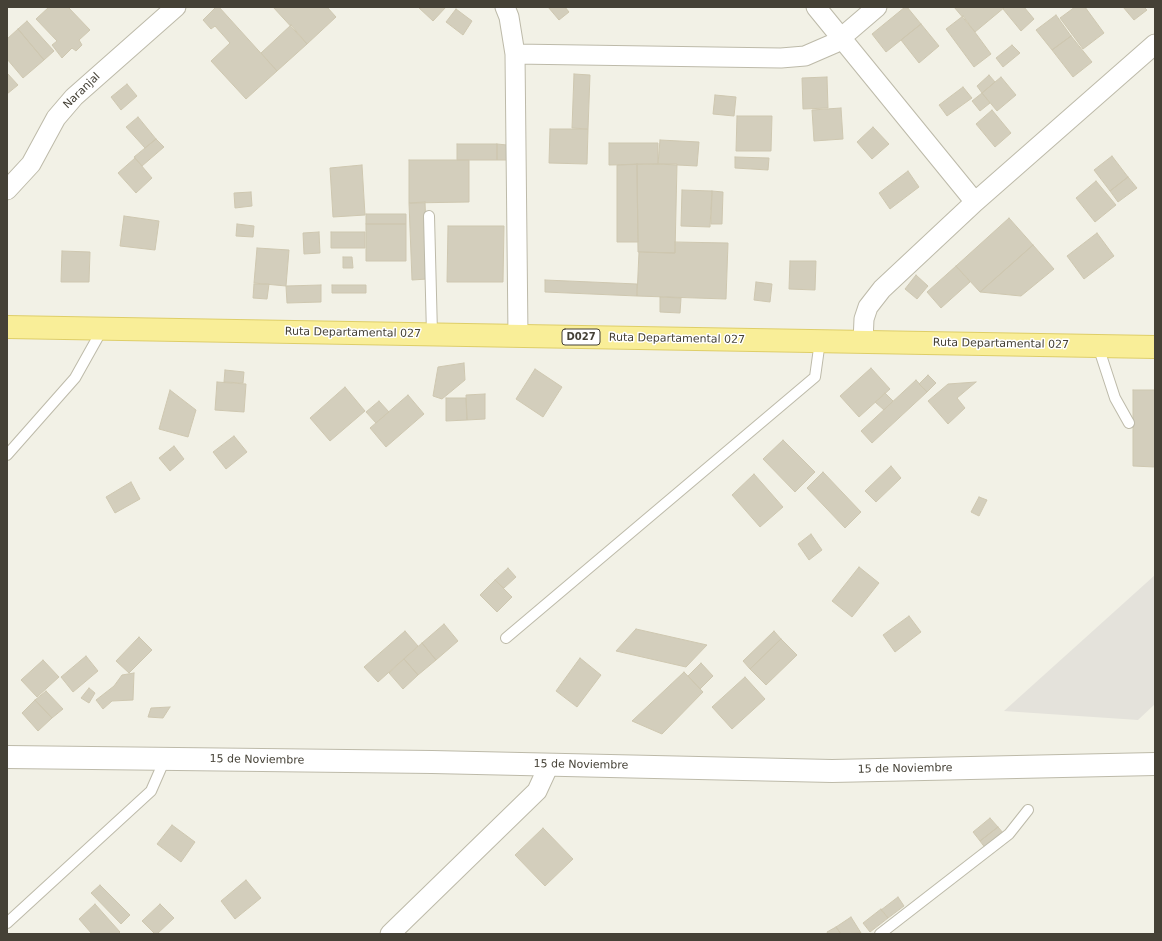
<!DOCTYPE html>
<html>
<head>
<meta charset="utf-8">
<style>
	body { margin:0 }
	#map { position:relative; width:1162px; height:941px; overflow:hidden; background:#f2f1e6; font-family:"DejaVu Sans",sans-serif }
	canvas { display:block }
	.frame { position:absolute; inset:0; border:8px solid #454136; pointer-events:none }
</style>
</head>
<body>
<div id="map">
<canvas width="1162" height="941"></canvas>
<div class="frame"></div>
</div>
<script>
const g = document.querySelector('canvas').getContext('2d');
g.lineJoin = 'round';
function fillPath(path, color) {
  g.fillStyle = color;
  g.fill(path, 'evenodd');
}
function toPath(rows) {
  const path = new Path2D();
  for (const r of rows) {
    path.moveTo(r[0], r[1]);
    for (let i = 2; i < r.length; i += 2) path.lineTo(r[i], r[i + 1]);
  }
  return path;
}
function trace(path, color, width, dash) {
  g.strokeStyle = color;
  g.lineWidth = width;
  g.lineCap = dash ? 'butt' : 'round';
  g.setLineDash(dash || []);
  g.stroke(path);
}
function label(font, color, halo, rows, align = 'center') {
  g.font = font + ' "DejaVu Sans",sans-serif';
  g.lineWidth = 3;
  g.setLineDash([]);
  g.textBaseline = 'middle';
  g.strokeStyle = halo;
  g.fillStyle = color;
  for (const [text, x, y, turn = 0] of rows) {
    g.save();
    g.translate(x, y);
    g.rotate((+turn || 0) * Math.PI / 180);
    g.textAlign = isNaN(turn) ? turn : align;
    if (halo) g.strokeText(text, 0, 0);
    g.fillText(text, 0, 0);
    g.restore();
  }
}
fillPath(toPath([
	[1155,575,1155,704,1138,720,1004,711]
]), '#e4e2db');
const building = toPath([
	[49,7,68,7,90,30,79,40,82,45,76,51,72,48,62,58,52,45,57,41,36,19,49,7],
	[216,7,219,7,277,71,246,99,211,61,230,43,215,26,211,29,203,20,216,7],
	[273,7,327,7,336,17,307,44,273,7],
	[418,7,446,7,433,21,418,7],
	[548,7,565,7,569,12,559,20,548,7],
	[905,7,907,7,921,24,886,52,872,34,905,7],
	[954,7,1005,7,975,32,954,7],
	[1005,7,1024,7,1034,19,1021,31,1003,9,1005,7],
	[1075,7,1085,7,1104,33,1083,49,1060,18,1075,7],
	[1123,7,1144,7,1147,10,1134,20,1123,7],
	[456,9,472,21,463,35,446,22,456,9],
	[1056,15,1071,36,1052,50,1036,30,1056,15],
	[963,16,991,54,974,67,946,29,963,16],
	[27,21,54,51,44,60,18,29,27,21],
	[921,24,939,46,919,63,901,40,921,24],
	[291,25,307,44,277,71,261,53,291,25],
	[18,29,44,60,23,78,7,59,7,39,18,29],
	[1071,36,1092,62,1073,77,1052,50,1071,36],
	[1012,45,1020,53,1003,67,996,58,1012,45],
	[7,73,18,85,7,94,7,73],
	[574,74,590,75,588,129,572,128,574,74],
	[989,75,995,82,982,93,977,86,989,75],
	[827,77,828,108,803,109,802,78,827,77],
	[1001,77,1016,95,997,111,982,93,1001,77],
	[127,84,137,96,121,110,111,97,127,84],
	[963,87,972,98,947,116,939,105,963,87],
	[982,93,990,103,980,111,972,101,982,93],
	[715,95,736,97,734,116,713,114,715,95],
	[841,108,843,139,814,141,812,110,841,108],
	[992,110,1011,133,995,147,976,124,992,110],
	[737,116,772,116,771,151,736,151,737,116],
	[138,117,156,139,145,148,126,127,138,117],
	[873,127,889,144,872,159,857,142,873,127],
	[550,129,588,129,587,164,549,163,550,129],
	[156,139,164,147,142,166,134,157,156,139],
	[660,140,699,142,697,166,658,164,660,140],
	[609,143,658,143,658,164,609,165,609,143],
	[457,144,497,144,497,160,457,160,457,144],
	[497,144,507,145,507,160,497,160,497,144],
	[1112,156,1128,177,1110,191,1094,170,1112,156],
	[735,157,769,158,768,170,735,168,735,157],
	[135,158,152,178,136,193,118,173,135,158],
	[409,160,469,160,469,202,409,203,409,160],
	[637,164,677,164,675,253,638,252,637,164],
	[637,164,638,242,617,242,617,165,637,164],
	[362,165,365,215,333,217,330,168,362,165],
	[908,171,919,187,890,209,879,193,908,171],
	[1128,177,1137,188,1118,202,1110,191,1128,177],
	[1096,181,1116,205,1095,222,1076,198,1096,181],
	[682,190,712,191,710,227,681,226,682,190],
	[712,191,723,192,722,224,711,224,712,191],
	[251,192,252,206,235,208,234,193,251,192],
	[425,202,428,279,412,280,409,203,425,202],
	[366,214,406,214,406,224,366,224,366,214],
	[124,216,159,221,155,250,120,246,124,216],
	[1009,218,1033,245,980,292,956,266,1009,218],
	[237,224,254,226,253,237,236,236,237,224],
	[366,224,406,224,406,261,366,261,366,224],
	[448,226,504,226,503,282,447,282,448,226],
	[319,232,320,253,304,254,303,233,319,232],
	[331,232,365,232,365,248,331,248,331,232],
	[1097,233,1114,256,1084,279,1067,256,1097,233],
	[675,242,728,243,726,299,637,296,639,252,675,253,675,242],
	[1033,245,1054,269,1021,296,980,292,1033,245],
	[257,248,289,250,286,286,254,283,257,248],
	[62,251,90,252,89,282,61,282,62,251],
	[343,257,352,257,353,268,343,268,343,257],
	[790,261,816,261,815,290,789,289,790,261],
	[956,266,970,282,941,308,927,292,956,266],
	[916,275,928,286,917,299,905,289,916,275],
	[545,280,637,284,637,296,545,292,545,280],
	[756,282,772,284,770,302,754,300,756,282],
	[254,284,269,284,267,299,253,298,254,284],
	[321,285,321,302,287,303,286,286,321,285],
	[332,285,366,285,366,293,332,293,332,285],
	[660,297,681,298,680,313,660,312,660,297],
	[464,363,465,380,442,399,433,396,438,367,464,363],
	[871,368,890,389,859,417,840,396,871,368],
	[535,369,562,387,543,417,516,399,535,369],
	[225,370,244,372,243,383,224,382,225,370],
	[928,375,936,383,927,392,919,384,928,375],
	[916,380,927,392,872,443,861,431,916,380],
	[217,382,246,384,244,412,215,410,217,382],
	[976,382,957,398,965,408,948,424,928,401,948,384,976,382],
	[345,387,365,411,330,441,310,418,345,387],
	[170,390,196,410,188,437,159,429,170,390],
	[1133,390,1155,390,1155,467,1133,466,1133,390],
	[885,393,893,401,884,410,875,402,885,393],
	[485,394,485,419,467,420,466,395,485,394],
	[408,395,424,414,386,447,370,428,408,395],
	[446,398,466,398,467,420,446,421,446,398],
	[379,401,389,412,376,423,366,412,379,401],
	[234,436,247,452,226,469,213,452,234,436],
	[783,440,815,472,795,492,763,459,783,440],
	[174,446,184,459,170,471,159,458,174,446],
	[891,466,901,478,876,502,865,491,891,466],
	[823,472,861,512,845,528,807,488,823,472],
	[754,474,783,507,760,527,732,495,754,474],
	[131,482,140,499,115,513,106,497,131,482],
	[979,497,987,500,979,516,971,512,979,497],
	[811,534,822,550,809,560,798,544,811,534],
	[859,567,879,583,852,617,832,601,859,567],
	[508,568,516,577,504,588,495,580,508,568],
	[495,580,512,597,497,612,480,595,495,580],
	[909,616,921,632,895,652,883,635,909,616],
	[444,624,458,641,436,660,422,643,444,624],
	[636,629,707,645,686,667,616,651,636,629],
	[405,631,418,646,378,682,364,667,405,631],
	[774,631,781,639,750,669,743,661,774,631],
	[139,637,152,650,129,673,116,661,139,637],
	[781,639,797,655,766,685,750,669,781,639],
	[422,643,436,660,418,675,404,659,422,643],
	[86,656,98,671,73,692,61,677,86,656],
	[580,658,601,675,577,707,556,691,580,658],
	[404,659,418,675,403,689,389,673,404,659],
	[43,660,59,677,37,697,21,680,43,660],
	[701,663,713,676,700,689,688,676,701,663],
	[684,672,703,692,662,734,632,721,684,672],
	[134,673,133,700,112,701,103,709,96,700,114,686,122,675,134,673],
	[745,677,765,699,732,729,712,707,745,677],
	[89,688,95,693,89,703,81,698,89,688],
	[46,691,63,709,52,718,35,700,46,691],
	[35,700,52,718,38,731,22,713,35,700],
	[170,707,163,718,148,717,151,708,170,707],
	[990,818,998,827,980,841,973,832,990,818],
	[172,825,195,842,181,862,157,844,172,825],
	[998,827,1004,834,986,849,980,841,998,827],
	[543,828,573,859,545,886,515,855,543,828],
	[246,880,261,898,235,919,221,901,246,880],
	[100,885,130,915,121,924,91,893,100,885],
	[898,897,904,906,888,918,881,910,898,897],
	[95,904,120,932,118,934,92,934,79,919,95,904],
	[160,904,174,918,157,934,155,934,142,921,160,904],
	[881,909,888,918,870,932,863,923,881,909],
	[851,917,861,933,841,934,836,927,851,917],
	[836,927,841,934,828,934,827,932,836,927]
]);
fillPath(building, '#d3cebc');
trace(building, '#cec7b0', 1);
const service = toPath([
	[429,216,432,334],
	[1098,346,1115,398,1129,423],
	[7,455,75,378,103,328],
	[506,638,815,377,820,341],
	[7,923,151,791,165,759],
	[880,934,1009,834,1028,810]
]);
const minor = toPath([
	[505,7,509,17,515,54,518,336],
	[816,7,975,202],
	[515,54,781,58,805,56,835,43,877,7],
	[7,190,31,164,56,118,74,97,176,7],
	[863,342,864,319,868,307,882,289,975,202,1155,44],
	[390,934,537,791,549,765]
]);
const tertiary = toPath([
	[7,757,432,762,832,771,1155,764]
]);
const primary = toPath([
	[7,327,1155,347]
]);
trace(service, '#bdbaa9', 12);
trace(minor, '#bdbaa9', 21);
trace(tertiary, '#bdbaa9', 24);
trace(primary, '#dece68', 24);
trace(service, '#fff', 10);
trace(minor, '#fff', 19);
trace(tertiary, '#fff', 22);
trace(primary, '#f9ee98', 22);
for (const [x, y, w] of [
	[581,337,38]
]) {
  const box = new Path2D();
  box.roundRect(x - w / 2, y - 8, w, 16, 3);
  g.fillStyle = '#fff';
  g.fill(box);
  trace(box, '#454136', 1);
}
label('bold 10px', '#454136', null, [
	["D027",581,337]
]);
label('11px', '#454136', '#fff', [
	["Naranjal",82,91,-44],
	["Ruta Departamental 027",353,333,1],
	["Ruta Departamental 027",677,339,1],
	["Ruta Departamental 027",1001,344,1],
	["15 de Noviembre",257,760,1],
	["15 de Noviembre",581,765,1],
	["15 de Noviembre",905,769,-1]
]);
</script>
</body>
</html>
